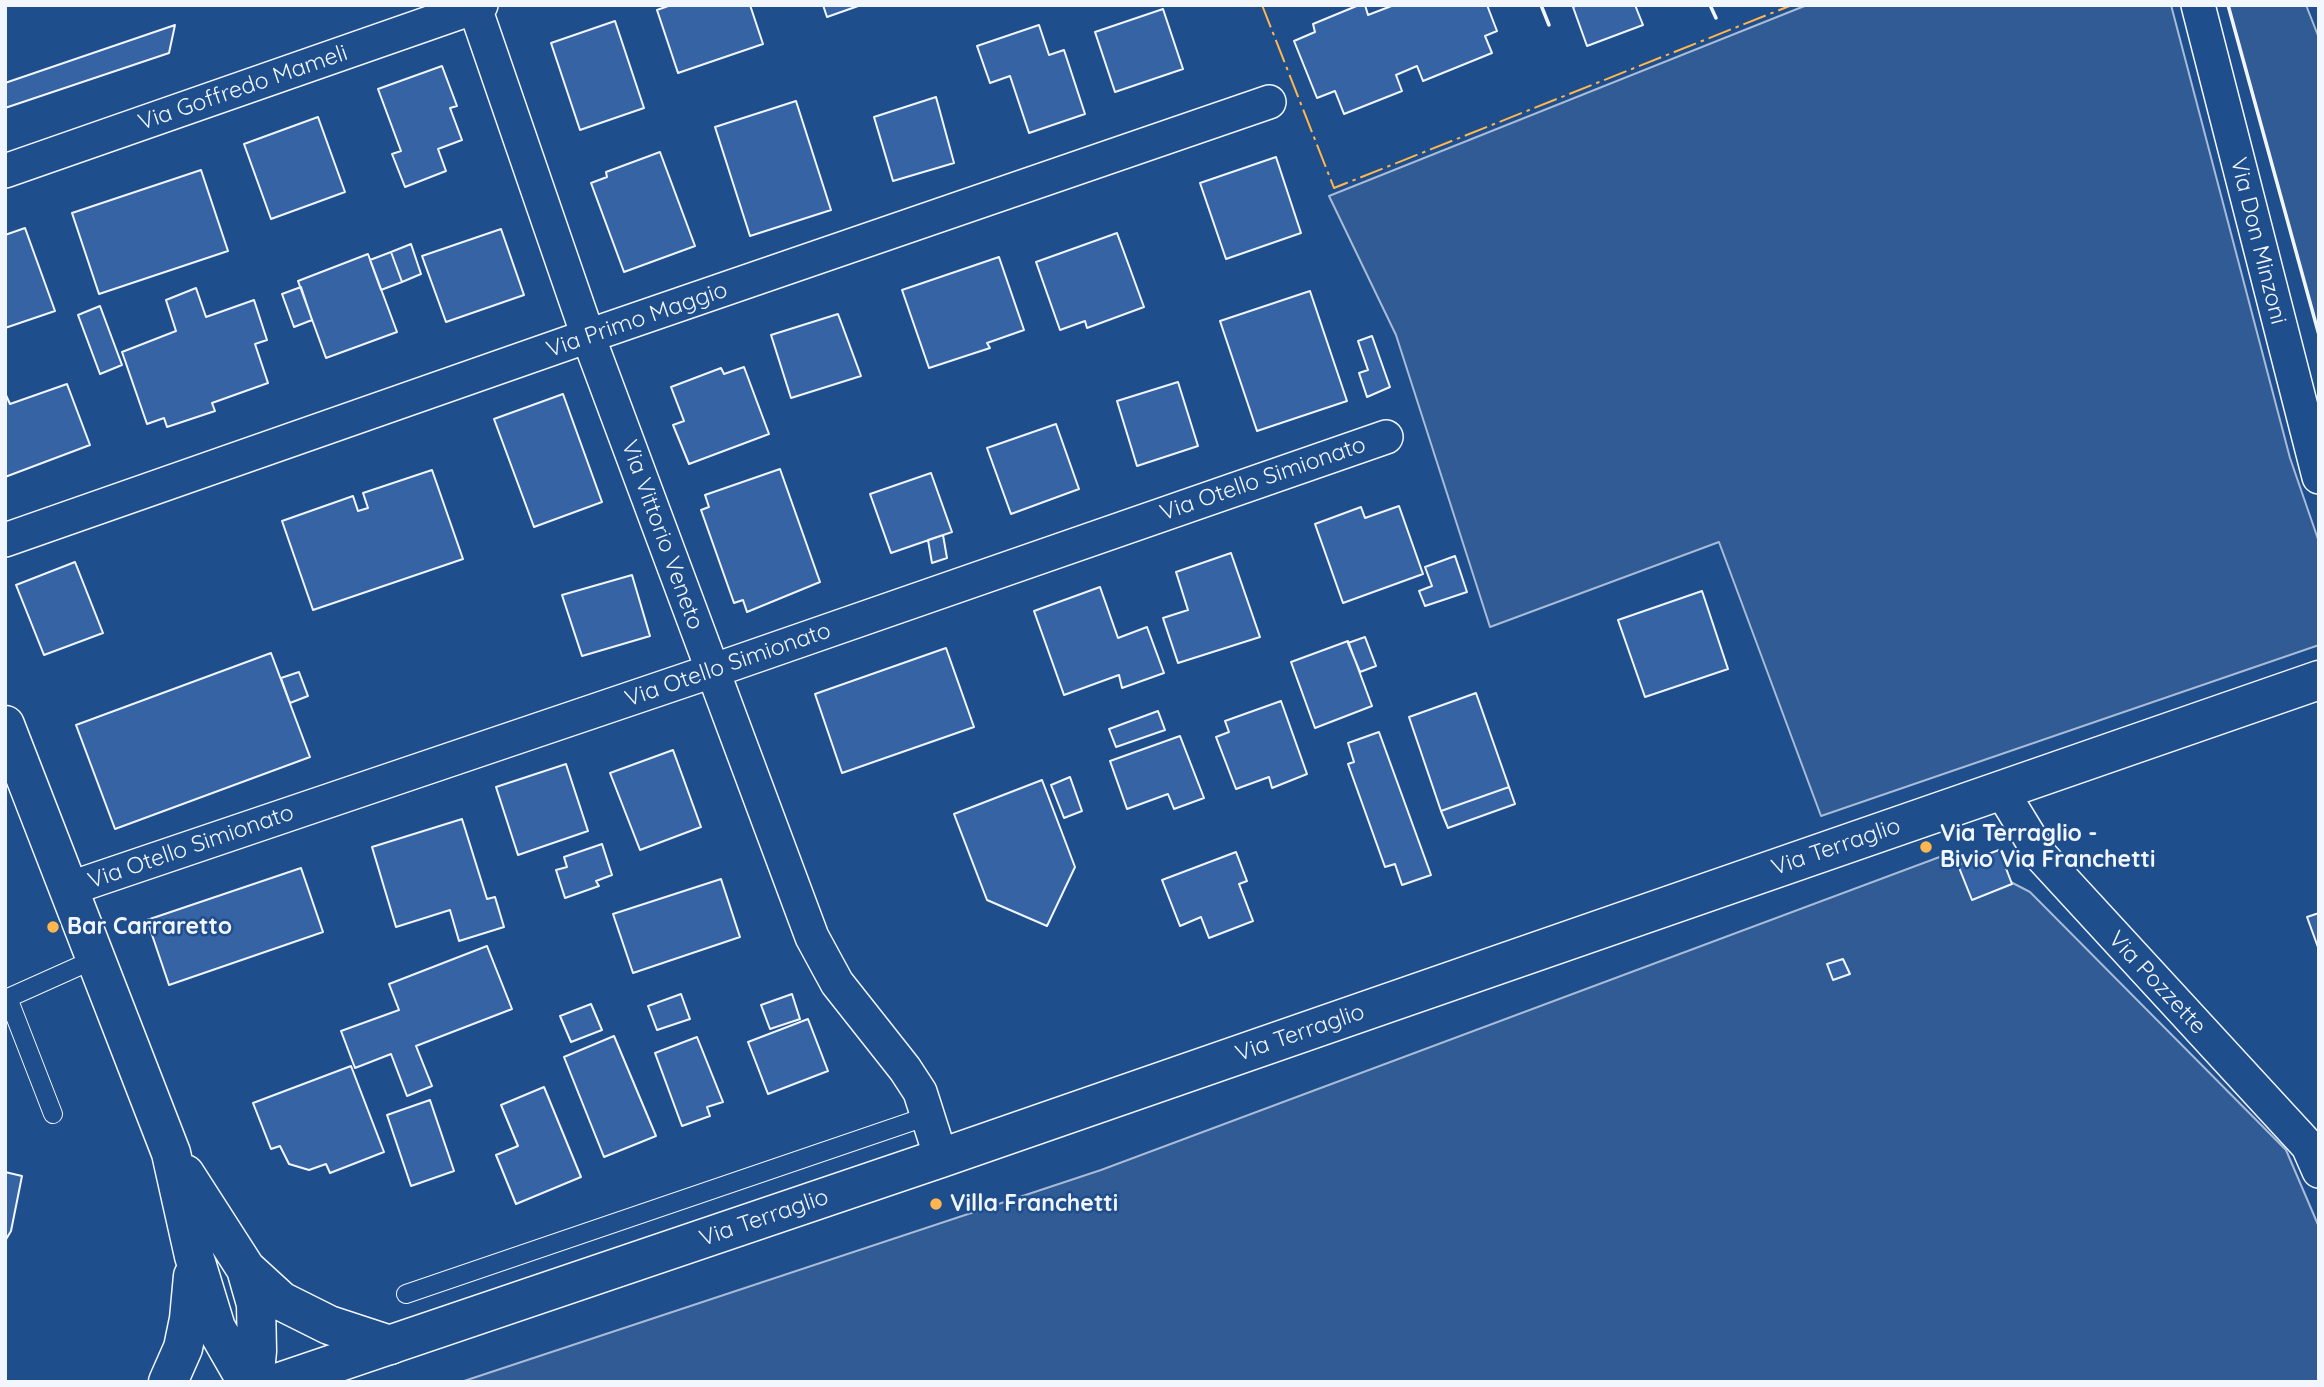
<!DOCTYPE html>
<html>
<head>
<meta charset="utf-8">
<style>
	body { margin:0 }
	#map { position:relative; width:2324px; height:1387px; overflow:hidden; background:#1f4e8c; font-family:Quicksand,sans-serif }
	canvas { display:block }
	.frame { position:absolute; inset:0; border:7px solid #f2f6ff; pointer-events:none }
</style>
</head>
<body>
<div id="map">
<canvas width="2324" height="1387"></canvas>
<div class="frame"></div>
</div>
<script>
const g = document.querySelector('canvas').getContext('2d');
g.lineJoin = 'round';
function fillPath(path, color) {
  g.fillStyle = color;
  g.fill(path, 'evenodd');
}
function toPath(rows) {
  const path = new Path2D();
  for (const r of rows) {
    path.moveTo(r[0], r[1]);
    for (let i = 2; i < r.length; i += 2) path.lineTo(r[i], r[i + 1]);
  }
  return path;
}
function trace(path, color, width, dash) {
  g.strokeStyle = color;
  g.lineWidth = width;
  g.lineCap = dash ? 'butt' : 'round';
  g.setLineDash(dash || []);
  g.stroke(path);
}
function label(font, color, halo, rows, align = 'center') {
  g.font = font + ' Quicksand,sans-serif';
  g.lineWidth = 5;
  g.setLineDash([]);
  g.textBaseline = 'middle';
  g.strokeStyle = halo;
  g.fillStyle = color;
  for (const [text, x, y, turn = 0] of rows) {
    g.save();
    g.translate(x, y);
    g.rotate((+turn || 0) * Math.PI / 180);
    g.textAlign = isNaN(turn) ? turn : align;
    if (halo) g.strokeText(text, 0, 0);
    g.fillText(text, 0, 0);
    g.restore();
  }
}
const built = toPath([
	[1807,5,2171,5,2290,458,2319,542,2319,645,1821,816,1719,542,1490,627,1396,335,1329,196,1807,5],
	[2228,5,2306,5,2319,38,2319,335,2228,5],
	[1953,852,2030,892,2286,1150,2319,1227,2319,1382,461,1382,1101,1170,1953,852]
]);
fillPath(built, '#305b95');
trace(built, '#a8bbd7', 2);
const building = toPath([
	[671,5,750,5,763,44,678,73,657,10,671,5],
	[823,5,861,5,827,17,823,5],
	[1359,5,1365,5,1368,15,1394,5,1487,5,1497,31,1485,36,1492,53,1423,81,1417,66,1396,75,1402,91,1344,114,1335,91,1317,98,1294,41,1315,32,1313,24,1359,5],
	[1578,5,1635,5,1643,25,1587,46,1573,7,1578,5],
	[1163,9,1183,69,1115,92,1095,32,1163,9],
	[615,21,644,108,580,130,551,43,615,21],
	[175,25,169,53,5,108,5,83,175,25],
	[1039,25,1049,55,1064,50,1085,114,1029,133,1010,76,990,83,977,46,1039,25],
	[442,66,457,106,450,108,462,140,438,149,446,171,405,187,392,154,401,151,378,89,442,66],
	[936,97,954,163,893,181,874,117,936,97],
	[796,101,831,210,750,236,715,127,796,101],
	[318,117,345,192,271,219,244,144,318,117],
	[660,152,695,246,624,272,591,183,607,177,606,172,660,152],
	[1276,157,1301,233,1226,259,1200,183,1276,157],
	[201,170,228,251,99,294,72,213,201,170],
	[25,228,55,311,5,328,5,235,25,228],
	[501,229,524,295,446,322,422,256,501,229],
	[1117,233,1144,307,1087,328,1085,321,1060,330,1036,262,1117,233],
	[411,244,421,274,402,282,391,252,411,244],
	[391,252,402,282,381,290,370,260,391,252],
	[368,254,397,332,326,358,298,281,368,254],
	[999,257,1024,330,987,343,990,348,929,368,902,290,999,257],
	[301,287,312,320,294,327,282,294,301,287],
	[196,288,206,317,254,300,267,340,255,344,268,383,212,403,215,411,167,427,164,418,147,424,122,352,176,331,166,300,196,288],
	[1310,291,1347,401,1257,431,1220,321,1310,291],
	[100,306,122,365,100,374,78,315,100,306],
	[838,314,861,376,791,398,771,335,838,314],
	[1372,336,1390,387,1367,397,1359,373,1368,370,1358,341,1372,336],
	[744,367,769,434,689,464,673,425,684,421,671,387,721,368,724,374,744,367],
	[1178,382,1198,446,1137,466,1117,401,1178,382],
	[67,384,90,445,5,477,5,393,10,404,67,384],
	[563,394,602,502,534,527,494,419,563,394],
	[1056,424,1079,489,1011,514,987,448,1056,424],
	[780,469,820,582,747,612,743,600,734,603,701,510,709,507,705,495,780,469],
	[432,470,463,559,313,610,282,521,353,496,358,511,368,508,363,493,432,470],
	[931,473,952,532,891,553,870,494,931,473],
	[1399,506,1423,574,1343,603,1315,524,1361,507,1365,518,1399,506],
	[943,535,947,558,932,563,928,540,943,535],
	[1231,553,1260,637,1178,663,1163,618,1188,610,1176,572,1231,553],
	[1455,556,1467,592,1425,606,1419,591,1432,586,1425,567,1455,556],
	[75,562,103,633,44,655,16,585,75,562],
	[632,575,650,636,582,656,562,595,632,575],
	[1100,587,1118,638,1147,627,1164,673,1122,688,1119,675,1064,695,1034,611,1100,587],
	[1702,591,1728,669,1645,697,1618,620,1702,591],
	[1365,637,1376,666,1360,672,1348,643,1365,637],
	[1348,641,1372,706,1315,728,1291,662,1348,641],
	[946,648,974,727,842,773,815,694,946,648],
	[271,653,310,757,115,829,76,725,271,653],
	[299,672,308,696,290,703,281,678,299,672],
	[1476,693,1509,787,1441,811,1409,717,1476,693],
	[1281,701,1307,774,1272,788,1269,777,1236,789,1216,737,1229,732,1225,721,1281,701],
	[1158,711,1165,730,1116,747,1109,729,1158,711],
	[1379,732,1431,875,1402,885,1395,864,1385,867,1348,764,1354,762,1348,743,1379,732],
	[1180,736,1204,798,1174,809,1168,794,1127,809,1110,761,1180,736],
	[673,750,701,827,640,850,610,773,673,750],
	[566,764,588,831,518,855,496,787,566,764],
	[1070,777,1082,811,1064,818,1051,785,1070,777],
	[1042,780,1075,867,1047,926,987,900,954,814,1042,780],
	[1509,787,1515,804,1448,828,1441,811,1509,787],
	[462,819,487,899,495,897,504,927,459,941,450,910,396,927,372,847,462,819],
	[602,844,612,875,596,881,599,886,565,898,556,870,567,867,564,857,602,844],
	[1999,850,2012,884,1972,900,1958,865,1999,850],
	[1236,852,1247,881,1239,884,1253,921,1209,938,1201,917,1180,926,1162,880,1236,852],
	[301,868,323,932,169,985,147,920,301,868],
	[721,879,740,937,633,973,613,914,721,879],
	[2319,913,2319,950,2307,917,2319,913],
	[487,946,512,1009,416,1046,432,1086,407,1096,391,1054,355,1068,341,1031,399,1010,389,984,487,946],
	[1843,959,1850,974,1833,980,1827,964,1843,959],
	[681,994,690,1019,657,1030,648,1006,681,994],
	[792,994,800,1019,770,1029,761,1005,792,994],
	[591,1004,602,1030,571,1042,560,1016,591,1004],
	[808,1019,828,1071,768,1094,748,1042,808,1019],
	[614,1036,656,1136,604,1157,564,1057,614,1036],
	[697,1037,723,1102,707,1107,710,1116,682,1126,655,1053,697,1037],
	[351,1066,384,1152,330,1173,326,1164,309,1170,289,1164,280,1146,271,1149,253,1103,351,1066],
	[544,1087,581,1177,516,1204,496,1155,518,1146,501,1105,544,1087],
	[430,1100,454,1171,411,1186,387,1115,430,1100],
	[5,1172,22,1176,11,1231,5,1241,5,1172]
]);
fillPath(building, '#3563a3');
trace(building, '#f2f6ff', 2);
const lane = toPath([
	[53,1114,8,998,95,959],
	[406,1294,928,1116]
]);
const street = toPath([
	[474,5,588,336,812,937,837,983,905,1069,920,1092,941,1158],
	[2198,5,2319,477],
	[5,171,481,5],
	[5,540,588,336,1269,102],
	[2001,790,2042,857,2308,1146,2319,1171],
	[68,889,712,671,1386,437]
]);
const secondary = toPath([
	[5,725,171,1153,194,1256,216,1328,247,1382],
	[185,1174,246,1269,281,1301,329,1325,390,1345],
	[246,1269,256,1304,257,1351,254,1382],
	[168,1382,183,1348,189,1319,193,1276]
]);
const primary = toPath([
	[280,1382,941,1158,2319,680]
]);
trace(lane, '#f2f6ff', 20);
trace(street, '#f2f6ff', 36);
trace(secondary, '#f2f6ff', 41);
trace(primary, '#f2f6ff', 41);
trace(lane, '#1f4e8c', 18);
trace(street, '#1f4e8c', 33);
trace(secondary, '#1f4e8c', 38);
trace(primary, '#1f4e8c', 38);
trace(toPath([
	[1541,5,1549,25],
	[1710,5,1716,18],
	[2228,5,2319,335]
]), '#f2f6ff', 3.5);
trace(toPath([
	[1262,5,1334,188,1792,5]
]), '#ffb74d', 2, [24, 5, 3.5, 5]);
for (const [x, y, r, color] of [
	[1926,847,7,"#ffb74d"],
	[53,927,7,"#ffb74d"],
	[936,1204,7,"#ffb74d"]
]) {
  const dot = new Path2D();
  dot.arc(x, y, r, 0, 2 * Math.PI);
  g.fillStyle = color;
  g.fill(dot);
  trace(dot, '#1f4e8c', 2.5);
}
label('23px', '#f2f6ff', '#1f4e8c', [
	["Via Goffredo Mameli",243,88,-19],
	["Via Don Minzoni",2258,241,76],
	["Via Primo Maggio",637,320,-19],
	["Via Otello Simionato",1263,479,-19],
	["Via Vittorio Veneto",662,535,70],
	["Via Otello Simionato",728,665,-19],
	["Via Otello Simionato",191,847,-19],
	["Via Terraglio",1836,847,-19],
	["Via Pozzette",2157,983,47],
	["Via Terraglio",1300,1033,-19],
	["Via Terraglio",764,1218,-19]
]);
label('bold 23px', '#f2f6ff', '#1f4e8c', [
	["Via Terraglio -",1940,834],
	["Bivio Via Franchetti",1940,860],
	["Bar Carraretto",67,927],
	["Villa Franchetti",950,1204]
], 'left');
</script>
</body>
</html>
